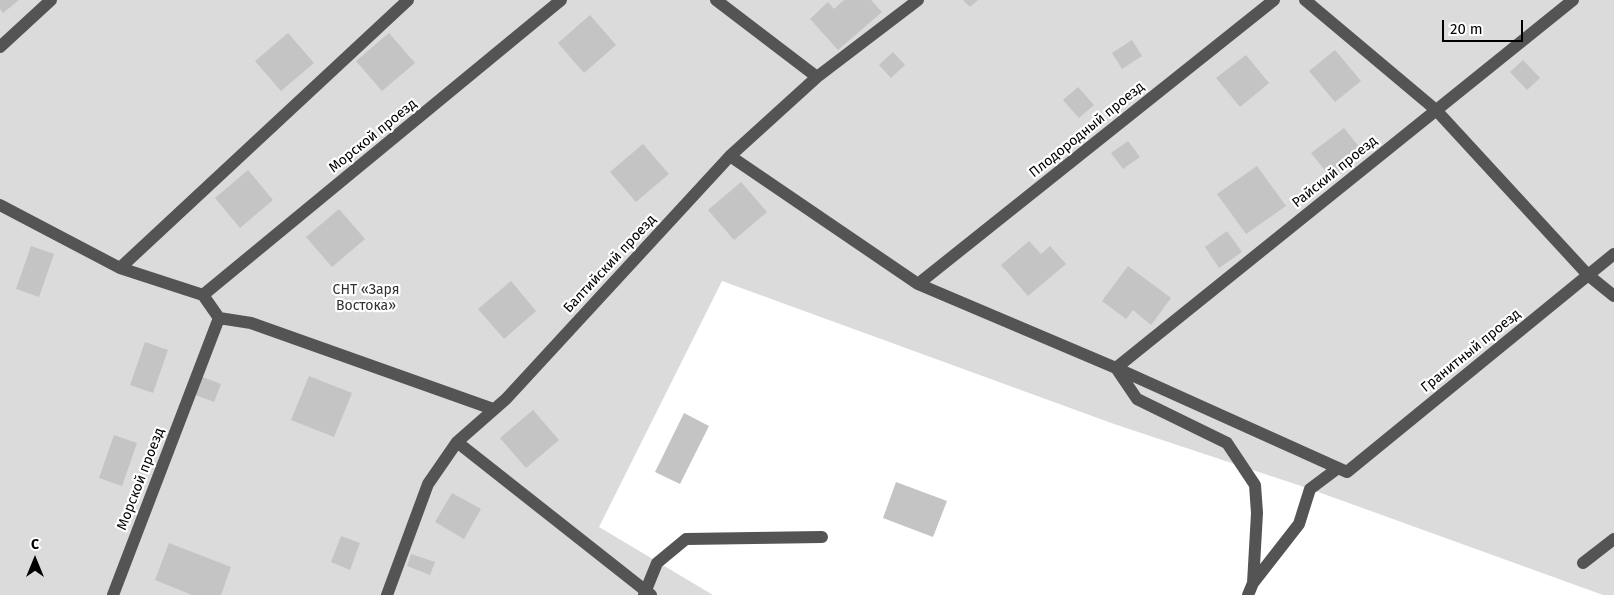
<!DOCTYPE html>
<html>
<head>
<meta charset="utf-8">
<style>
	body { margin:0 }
	#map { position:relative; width:1614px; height:595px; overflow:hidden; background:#fff; font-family:"Fira Sans",sans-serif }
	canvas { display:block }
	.north { position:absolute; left:10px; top:535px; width:50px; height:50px; -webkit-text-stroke:4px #fff; paint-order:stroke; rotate:0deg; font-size:14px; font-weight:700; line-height:20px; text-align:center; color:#000 }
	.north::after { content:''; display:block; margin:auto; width:18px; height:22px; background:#000; clip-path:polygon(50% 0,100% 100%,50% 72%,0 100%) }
	.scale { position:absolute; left:1442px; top:20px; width:81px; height:22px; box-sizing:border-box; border:2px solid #000; border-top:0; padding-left:6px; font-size:15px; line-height:18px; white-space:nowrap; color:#000; -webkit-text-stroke:4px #fff; paint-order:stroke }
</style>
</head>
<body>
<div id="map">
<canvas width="1614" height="595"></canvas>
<div class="north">С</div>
<div class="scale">20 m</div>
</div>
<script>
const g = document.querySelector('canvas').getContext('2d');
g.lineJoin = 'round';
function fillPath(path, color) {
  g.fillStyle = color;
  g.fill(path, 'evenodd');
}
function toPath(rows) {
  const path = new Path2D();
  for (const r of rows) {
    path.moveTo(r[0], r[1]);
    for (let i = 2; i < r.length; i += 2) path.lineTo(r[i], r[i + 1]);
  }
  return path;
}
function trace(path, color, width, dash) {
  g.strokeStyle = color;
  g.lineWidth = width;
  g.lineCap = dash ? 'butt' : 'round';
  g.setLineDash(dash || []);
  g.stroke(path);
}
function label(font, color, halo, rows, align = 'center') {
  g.font = font + ' "Fira Sans",sans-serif';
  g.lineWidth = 4.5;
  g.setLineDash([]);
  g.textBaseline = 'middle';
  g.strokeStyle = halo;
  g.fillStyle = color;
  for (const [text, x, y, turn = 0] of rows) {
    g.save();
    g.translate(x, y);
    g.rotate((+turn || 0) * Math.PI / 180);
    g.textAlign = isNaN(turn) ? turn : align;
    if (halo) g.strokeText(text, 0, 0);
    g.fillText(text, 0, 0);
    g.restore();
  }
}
fillPath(toPath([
	[0,0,1614,0,1614,595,1603,595,1310,489,1114,424,722,281,599,527,713,595,0,595]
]), '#dbdbdb');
fillPath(toPath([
	[0,0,19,0,3,13,0,9],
	[844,0,871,0,882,12,838,50,810,19,828,2,834,9],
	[963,0,978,0,970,7],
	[590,15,616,45,584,73,558,43],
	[288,33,314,63,281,91,255,61],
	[389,33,415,63,382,91,356,61],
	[1132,40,1142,56,1122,69,1112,53],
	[1335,50,1361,81,1335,102,1309,71],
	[893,52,905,65,891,78,879,65],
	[1246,55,1269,83,1240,107,1216,78],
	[1523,60,1540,78,1527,90,1510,72],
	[1078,87,1094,105,1079,118,1063,100],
	[1344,128,1364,153,1331,178,1311,153],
	[1128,141,1140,157,1123,169,1111,153],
	[643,144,669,174,636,202,610,172],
	[1257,166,1286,206,1246,234,1217,194],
	[248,170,273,200,240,228,215,198],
	[741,182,767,212,734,240,708,210],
	[339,209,365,239,332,267,306,237],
	[1227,231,1242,252,1219,268,1205,247],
	[1029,241,1041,254,1050,246,1066,264,1028,296,1001,265],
	[31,246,54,254,39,297,16,289],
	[1128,266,1171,298,1151,325,1133,310,1126,319,1102,301],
	[511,281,536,311,504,339,478,309],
	[145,342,168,350,153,393,130,385],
	[200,376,221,384,214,402,193,394],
	[309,376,352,393,334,437,291,420],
	[533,410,559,440,526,468,500,438],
	[684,413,709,426,680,484,655,472],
	[114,435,137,443,122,486,99,478],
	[896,482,947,501,933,537,883,518],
	[452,493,481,509,464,539,435,522],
	[341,536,360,543,350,570,331,562],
	[169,543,231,567,221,595,192,595,155,580],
	[411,554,435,562,430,575,407,566]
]), '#c4c4c4');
trace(toPath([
	[716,0,817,77],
	[1305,0,1436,110,1588,275,1614,296],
	[0,47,51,0],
	[730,156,918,284,1116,368,1347,472,1614,254],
	[0,205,120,268,203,295,219,318,251,323,493,409],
	[120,268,408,0],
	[918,284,1274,0],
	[203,295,561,0],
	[457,442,651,595],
	[1583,563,1614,539],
	[1253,583,1257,513,1255,485,1227,443,1137,399,1116,368,1573,0],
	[113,595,219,318],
	[387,595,428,484,457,442,506,399,730,156,817,77,918,0],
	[644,595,657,563,686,539,822,537],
	[1248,595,1253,583,1299,524,1310,489,1338,468]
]), '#545454', 12);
label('14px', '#000', '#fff', [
	["Плодородный проезд",1087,130,-39],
	["Морской проезд",373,136,-39],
	["Райский проезд",1335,172,-39],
	["Балтийский проезд",610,264,-47],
	["Гранитный проезд",1471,351,-39],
	["Морской проезд",141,479,-69]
]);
label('14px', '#323232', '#fff', [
	["СНТ «Заря",366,290],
	["Востока»",366,306]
]);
</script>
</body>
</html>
